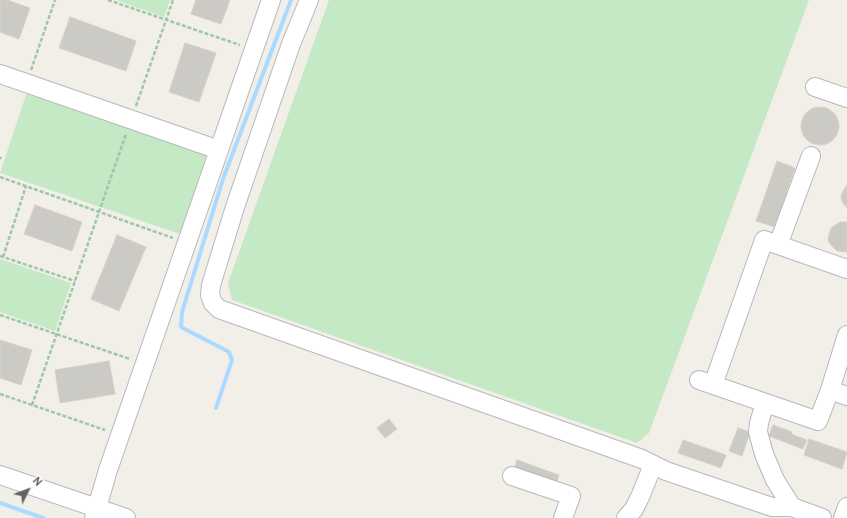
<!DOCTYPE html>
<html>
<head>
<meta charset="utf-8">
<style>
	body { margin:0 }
	#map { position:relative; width:847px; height:518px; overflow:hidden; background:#f1efe8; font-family:Overpass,sans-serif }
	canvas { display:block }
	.north { position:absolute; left:8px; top:470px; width:40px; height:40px; -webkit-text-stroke:3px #fff; paint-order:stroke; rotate:48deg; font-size:11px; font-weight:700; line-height:16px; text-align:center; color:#5f6368 }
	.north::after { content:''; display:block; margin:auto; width:14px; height:18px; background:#5f6368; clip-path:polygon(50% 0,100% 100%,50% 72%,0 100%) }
</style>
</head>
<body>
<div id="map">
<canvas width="847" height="518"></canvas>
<div class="north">N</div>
</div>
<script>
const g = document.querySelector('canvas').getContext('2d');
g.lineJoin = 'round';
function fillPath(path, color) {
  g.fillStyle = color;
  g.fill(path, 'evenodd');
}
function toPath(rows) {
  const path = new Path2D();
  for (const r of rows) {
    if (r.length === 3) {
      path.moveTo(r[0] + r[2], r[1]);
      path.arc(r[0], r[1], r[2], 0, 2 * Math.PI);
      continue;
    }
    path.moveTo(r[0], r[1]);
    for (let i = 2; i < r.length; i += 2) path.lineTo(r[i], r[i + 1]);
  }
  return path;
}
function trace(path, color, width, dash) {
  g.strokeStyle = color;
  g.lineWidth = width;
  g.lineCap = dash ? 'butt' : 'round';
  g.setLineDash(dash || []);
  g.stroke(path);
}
fillPath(toPath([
	[116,0,170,0,164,17],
	[329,0,809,0,649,433,637,443,232,300,228,283],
	[28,89,210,152,183,235,0,173],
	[0,259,71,283,55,331,0,312]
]), '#c5e8c5');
trace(toPath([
	[216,408,232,360,229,352,181,327,182,312,223,179,291,0],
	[0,503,43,518]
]), '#aadaff', 4);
const building = toPath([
	[0,0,7,0,30,8,19,39,0,32,0,0],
	[196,0,230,0,221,24,191,14,196,0],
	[70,17,136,41,126,71,59,48,70,17],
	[185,43,216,53,199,102,169,92,185,43],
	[820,126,19],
	[777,161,795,168,775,227,756,221,777,161],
	[847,185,847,208,843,203,841,198,842,193,847,185],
	[35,205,82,222,72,251,24,234,35,205],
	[840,222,847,222,847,252,837,251,829,243,828,238,831,228,840,222],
	[117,235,146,247,119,311,91,299,117,235],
	[0,340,32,350,21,385,0,378,0,340],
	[109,361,115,394,60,403,55,370,109,361],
	[389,419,397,429,385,438,377,428,389,419],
	[773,425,792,432,791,434,807,440,803,449,769,436,773,425],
	[738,428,750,432,742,456,729,451,738,428],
	[809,439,847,452,842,469,804,455,809,439],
	[683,440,726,455,721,468,678,453,683,440],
	[517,460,559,475,555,487,513,473,517,460]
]);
fillPath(building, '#cccac5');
trace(building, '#d6d1c6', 1);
const minor = toPath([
	[309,0,291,44,235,207,211,285,210,295,213,303,219,309,642,459,666,471,772,507,792,507,822,518],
	[0,74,219,150],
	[815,87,847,98],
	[778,245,811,156],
	[847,335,830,390,847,396],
	[699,380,818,421,830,390],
	[713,385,764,240,847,269],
	[765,403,759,423,758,432,764,454,775,480,792,507],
	[0,475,126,518],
	[512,476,571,496,563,518],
	[94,518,108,470,271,0],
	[626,518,634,509,640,497,653,465],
	[843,518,847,507]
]);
trace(minor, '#b5b8bc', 20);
trace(toPath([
	[108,0,240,45],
	[31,70,55,0],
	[136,106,173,0],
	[0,159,1,157],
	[0,177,173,238],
	[0,256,75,281],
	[3,257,26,186],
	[0,315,130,359],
	[0,394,105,430],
	[32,405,126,134]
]), '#9cc7a9', 2.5, [4, 2]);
trace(minor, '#fff', 18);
</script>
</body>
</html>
